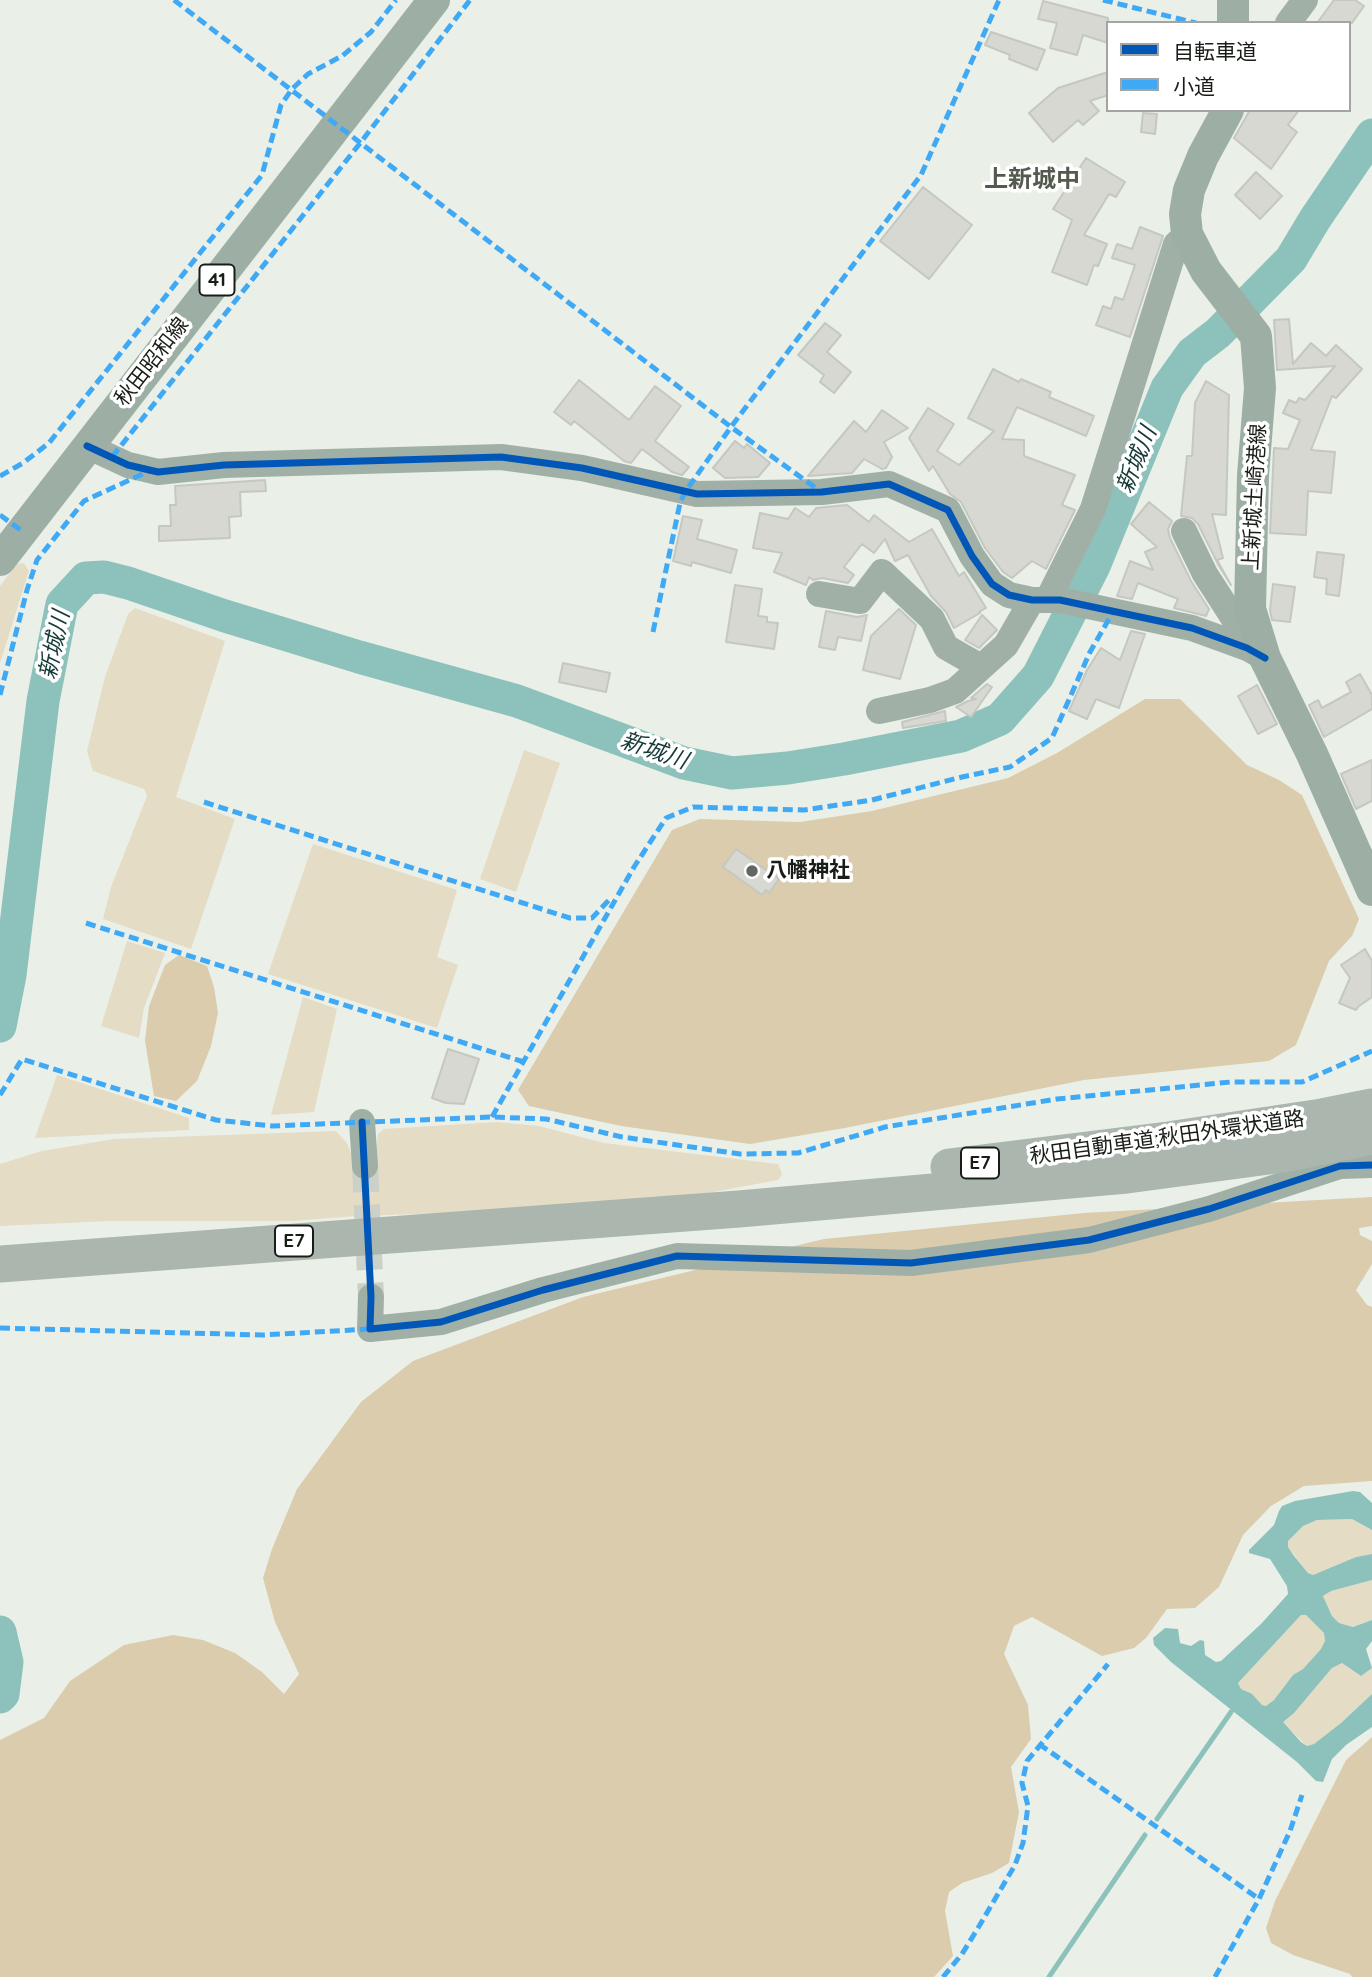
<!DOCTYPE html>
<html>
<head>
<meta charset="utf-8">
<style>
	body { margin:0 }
	#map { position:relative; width:1372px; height:1977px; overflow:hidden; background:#eaf0e7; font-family:Quicksand,"Noto Sans JP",sans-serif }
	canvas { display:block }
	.legend { position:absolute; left:1106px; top:21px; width:245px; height:91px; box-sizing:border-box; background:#fff; border:2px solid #a3a5a2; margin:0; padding:9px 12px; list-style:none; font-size:21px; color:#191d17 }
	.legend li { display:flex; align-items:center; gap:14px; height:35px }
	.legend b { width:35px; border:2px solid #a3a5a2 }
</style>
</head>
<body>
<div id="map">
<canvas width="1372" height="1977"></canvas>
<ul class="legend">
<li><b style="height:9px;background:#0057b8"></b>自転車道</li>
<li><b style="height:9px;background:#3fa9f5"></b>小道</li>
</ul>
</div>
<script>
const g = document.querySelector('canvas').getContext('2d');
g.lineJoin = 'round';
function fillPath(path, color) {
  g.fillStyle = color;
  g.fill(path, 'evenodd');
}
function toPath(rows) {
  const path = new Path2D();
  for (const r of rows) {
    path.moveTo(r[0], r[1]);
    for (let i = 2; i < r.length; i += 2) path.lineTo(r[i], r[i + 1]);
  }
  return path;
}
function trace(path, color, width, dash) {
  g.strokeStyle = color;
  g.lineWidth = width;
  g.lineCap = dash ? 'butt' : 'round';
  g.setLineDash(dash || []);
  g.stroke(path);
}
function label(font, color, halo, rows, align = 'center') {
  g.font = font + ' Quicksand,"Noto Sans JP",sans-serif';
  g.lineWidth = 7;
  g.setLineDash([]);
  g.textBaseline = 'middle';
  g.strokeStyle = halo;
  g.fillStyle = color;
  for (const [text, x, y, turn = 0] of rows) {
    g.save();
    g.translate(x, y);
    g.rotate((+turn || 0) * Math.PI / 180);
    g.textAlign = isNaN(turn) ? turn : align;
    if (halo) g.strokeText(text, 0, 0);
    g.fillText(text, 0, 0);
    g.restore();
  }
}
fillPath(toPath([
	[24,563,29,571,0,663,0,586,17,564],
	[135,608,225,641,176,797,235,819,191,949,103,919,111,887,147,796,144,789,93,771,87,751,105,677,128,614],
	[524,750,560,763,516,892,480,879],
	[313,844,457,890,437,957,458,965,437,1028,268,974],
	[127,941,165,953,144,1008,139,1038,101,1026],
	[303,997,337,1009,314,1112,271,1115],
	[57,1075,189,1118,189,1130,35,1138],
	[497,1122,539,1126,604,1143,778,1164,782,1174,778,1180,697,1195,547,1210,356,1216,293,1221,109,1221,0,1226,0,1164,42,1151,114,1139,336,1131,347,1143,352,1156,376,1153,378,1134,384,1129],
	[1352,1519,1372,1530,1372,1554,1356,1557,1313,1575,1308,1573,1288,1547,1288,1541,1303,1526,1317,1520],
	[1372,1580,1372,1620,1353,1627,1339,1623,1332,1616,1323,1596,1331,1591],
	[1301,1615,1306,1615,1324,1633,1325,1641,1321,1649,1303,1669,1293,1676,1274,1700,1266,1706,1262,1705,1252,1695,1241,1689,1238,1683],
	[1342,1663,1361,1676,1372,1668,1372,1694,1341,1723,1314,1744,1307,1746,1282,1722,1294,1713,1332,1668]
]), '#e4dcc5');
fillPath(toPath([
	[1145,699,1180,699,1247,765,1279,780,1302,795,1359,919,1352,936,1329,961,1296,1045,1269,1061,1084,1080,845,1128,750,1144,621,1126,529,1106,518,1090,672,830,700,819,800,822,872,811,1008,778,1057,753],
	[179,955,207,966,214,987,218,1013,211,1046,197,1081,176,1101,154,1096,145,1041,149,1006,165,965],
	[1372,1197,1372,1226,1359,1228,1360,1235,1372,1241,1372,1264,1356,1290,1367,1305,1372,1307,1372,1481,1304,1486,1271,1506,1243,1535,1219,1587,1195,1608,1167,1609,1146,1638,1134,1648,1102,1656,1032,1617,1014,1626,1004,1654,1028,1705,1031,1739,1011,1767,1019,1812,1009,1863,992,1873,962,1883,949,1892,945,1911,953,1956,934,1977,0,1977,0,1740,44,1718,70,1681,124,1645,173,1635,203,1640,235,1653,262,1672,284,1694,299,1674,275,1622,263,1578,272,1549,297,1489,361,1402,413,1361,583,1297,824,1239,1084,1213],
	[1372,1737,1372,1977,1352,1977,1350,1974,1293,1955,1271,1943,1266,1928,1275,1901,1346,1760]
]), '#daccac');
fillPath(toPath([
	[1353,1491,1360,1492,1372,1503,1372,1530,1352,1519,1317,1520,1303,1526,1288,1541,1288,1547,1294,1556,1308,1573,1313,1575,1356,1557,1372,1554,1372,1580,1331,1591,1323,1596,1332,1616,1339,1623,1353,1627,1372,1620,1372,1641,1366,1649,1372,1668,1361,1676,1342,1663,1332,1668,1294,1713,1283,1722,1301,1742,1307,1746,1314,1744,1341,1723,1372,1694,1372,1727,1346,1745,1332,1759,1323,1782,1316,1781,1297,1762,1171,1662,1154,1645,1153,1638,1165,1628,1178,1629,1180,1643,1191,1646,1200,1640,1204,1641,1205,1655,1216,1662,1221,1661,1261,1624,1288,1594,1287,1586,1270,1559,1249,1553,1249,1550,1274,1525,1279,1511,1282,1506,1295,1501],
	[1301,1615,1306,1615,1324,1633,1325,1641,1321,1649,1303,1669,1293,1675,1274,1700,1266,1706,1262,1705,1252,1694,1241,1689,1238,1683]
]), '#8cc2bb');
trace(toPath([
	[1157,1819,1231,1712],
	[1049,1977,1145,1835]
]), '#8cc2bb', 5);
trace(toPath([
	[0,1026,10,975,43,701,62,604,86,578,104,577,128,583,225,616,359,657,517,701,684,763,732,773,788,768,844,759,961,736,1000,719,1038,676,1094,566,1167,388,1192,353,1218,333,1291,259,1315,219,1372,135],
	[0,1632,7,1662,3,1694,0,1697]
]), '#8cc2bb', 33);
const building = toPath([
	[1334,0,1355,0,1364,6,1352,23,1317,23,1334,0],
	[1043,1,1108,18,1108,43,1083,35,1077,55,1050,48,1057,23,1038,19,1043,1],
	[991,32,1045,50,1037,70,1009,59,1010,55,985,45,991,32],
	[1108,72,1108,95,1090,101,1099,111,1083,125,1078,120,1053,142,1029,113,1058,88,1108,72],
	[1250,110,1299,110,1288,125,1297,132,1271,169,1234,138,1250,110],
	[1143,113,1157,114,1155,134,1141,132,1143,113],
	[1086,158,1125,182,1116,197,1109,194,1084,235,1107,244,1098,266,1094,265,1087,285,1052,272,1072,220,1053,209,1086,158],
	[1256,172,1282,196,1260,219,1235,195,1256,172],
	[923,187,972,225,929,279,880,241,923,187],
	[1140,227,1163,236,1130,337,1096,325,1103,306,1111,309,1115,297,1123,300,1135,265,1112,258,1117,244,1132,249,1140,227],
	[1289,319,1293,364,1311,343,1326,356,1336,345,1362,369,1336,398,1332,396,1311,450,1335,452,1331,493,1308,491,1306,535,1270,533,1274,448,1288,449,1300,420,1283,413,1289,400,1296,403,1299,398,1305,400,1335,366,1277,370,1274,320,1289,319],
	[825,323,841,335,827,352,851,372,834,393,820,382,824,375,798,355,825,323],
	[993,369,1019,382,1021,379,1051,392,1049,397,1094,416,1086,436,1017,407,1002,439,1024,440,1024,456,1075,475,1062,505,1075,510,1046,569,1032,561,1012,578,1003,572,985,548,961,502,950,494,933,466,929,471,909,438,928,408,954,424,937,451,959,465,994,431,968,418,993,369],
	[579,380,629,420,655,386,681,406,655,441,689,467,682,475,672,472,642,449,631,463,624,461,574,421,571,425,554,412,579,380],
	[1206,381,1229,395,1226,515,1212,514,1223,558,1217,560,1231,585,1219,566,1198,524,1192,518,1181,516,1187,456,1192,456,1195,403,1206,381],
	[882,410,908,428,884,442,892,457,886,468,882,469,864,459,852,473,808,476,854,421,866,432,882,410],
	[735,441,744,448,747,444,770,463,758,477,725,478,713,468,735,441],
	[265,480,266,491,240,492,241,516,229,517,230,538,159,541,159,526,171,526,170,505,176,505,175,486,265,480],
	[1149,502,1172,521,1168,529,1170,538,1191,581,1209,609,1206,616,1174,608,1178,599,1138,583,1132,599,1117,596,1130,561,1153,570,1145,552,1157,547,1131,524,1149,502],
	[847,505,869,522,874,515,909,542,932,529,959,576,964,572,986,608,979,612,980,613,954,628,946,612,931,596,908,555,895,561,885,539,874,553,862,544,844,567,854,575,848,583,822,578,813,580,809,577,806,585,774,572,782,553,753,548,760,513,788,519,795,508,809,517,816,508,847,505],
	[683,516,702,520,697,539,737,550,731,573,692,562,691,566,673,561,683,516],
	[1317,552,1344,555,1339,596,1326,594,1327,579,1314,577,1317,552],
	[1273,584,1295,587,1290,622,1272,620,1270,610,1273,584],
	[735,585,762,589,758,616,767,617,767,622,778,623,774,649,726,642,735,585],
	[899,609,916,625,900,679,863,670,871,636,899,609],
	[826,611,857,617,867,615,861,641,838,637,835,650,819,647,826,611],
	[982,615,997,630,979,648,965,640,982,615],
	[1131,631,1145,634,1119,708,1096,699,1087,719,1069,711,1087,670,1101,648,1120,660,1131,631],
	[563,663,610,673,606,692,559,682,563,663],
	[1360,674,1372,695,1372,709,1324,737,1309,705,1318,700,1322,708,1351,692,1346,682,1360,674],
	[987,684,992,687,971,717,956,707,968,701,976,699,971,698,987,684],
	[1257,685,1277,724,1258,734,1238,696,1257,685],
	[945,711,946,721,903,728,902,722,945,711],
	[1372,760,1372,801,1356,809,1341,774,1372,760],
	[736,849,779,879,769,893,766,890,762,895,723,867,736,849],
	[1365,949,1372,961,1372,997,1359,1006,1356,1010,1339,1003,1350,978,1341,965,1365,949],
	[448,1049,479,1059,464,1104,446,1103,432,1098,448,1049]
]);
fillPath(building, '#d6d8d1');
trace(building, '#c5c8c0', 2);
trace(toPath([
	[365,1166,371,1297]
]), '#cbd0c8', 26, [26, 13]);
trace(toPath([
	[1288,23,1305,0],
	[87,446,128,465,158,472,224,465,501,457,582,468,697,494,822,492,889,484,948,510,972,556,992,584,1009,595,1032,600,1060,600,1192,628,1247,648,1265,658],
	[1184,531,1205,574,1234,619,1260,651],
	[819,594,860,601,882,572,932,619,946,647,981,667],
	[1048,599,1093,509,1176,244,1187,234],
	[879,711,930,700,955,691,1006,645,1032,600],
	[362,1122,365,1166],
	[371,1297,370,1329,441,1322,543,1290,677,1256,911,1263,1089,1240,1209,1209,1340,1166,1372,1165]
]), '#a1b0a7', 26);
trace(toPath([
	[1233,0,1233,23],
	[1228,110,1203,156,1189,190,1185,214,1187,234,1206,271,1256,336,1260,388,1253,475,1250,609,1265,658,1312,754,1372,890],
	[0,560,434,0]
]), '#9dafa5', 32);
trace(toPath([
	[949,1167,1168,1140,1322,1117,1372,1107],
	[0,1264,739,1209,1127,1175,1284,1154,1372,1136]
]), '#aab6ae', 37);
trace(toPath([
	[174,0,731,427,820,491],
	[1103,0,1196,23],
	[112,457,361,142,470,0],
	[0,476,23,463,49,443,262,175,281,105,292,89,308,74,342,56,371,32,396,0],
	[0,515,22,531],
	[653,632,680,503,685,492,731,427,921,175,999,0],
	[0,695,27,590,37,560,84,501,149,471],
	[204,802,570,918,592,918,609,900],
	[86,923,524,1062],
	[0,1095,22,1059,216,1120,272,1126,492,1117,546,1119,622,1137,740,1154,798,1153,885,1127,1057,1099,1231,1082,1302,1082,1372,1051],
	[492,1117,634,867,666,818,693,807,804,810,872,800,962,777,1010,767,1052,738,1090,652,1113,612],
	[0,1328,263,1335,370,1329],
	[1039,1744,1259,1899],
	[943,1977,962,1954,978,1928,1015,1865,1023,1843,1028,1806,1022,1783,1027,1761,1108,1664],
	[1215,1977,1259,1899,1290,1831,1302,1795]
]), '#3fa9f5', 5, [10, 5]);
trace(toPath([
	[87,446,128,465,158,472,224,465,501,457,582,468,697,494,822,492,889,484,948,510,972,556,992,584,1009,595,1032,600,1060,600,1192,628,1247,648,1265,658],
	[362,1122,371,1297,370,1329,441,1322,543,1290,677,1256,911,1263,1089,1240,1209,1209,1340,1166,1372,1165]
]), '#0057b8', 7);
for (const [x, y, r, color] of [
	[752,871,7,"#626760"]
]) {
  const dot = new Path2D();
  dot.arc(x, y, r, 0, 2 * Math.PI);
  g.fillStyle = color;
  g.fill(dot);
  trace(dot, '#fff', 2.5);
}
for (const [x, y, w] of [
	[217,280,35],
	[980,1163,38],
	[294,1241,38]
]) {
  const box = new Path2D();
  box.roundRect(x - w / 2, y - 15.5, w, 31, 5);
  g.fillStyle = '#fff';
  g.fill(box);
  trace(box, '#191d17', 2);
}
label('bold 19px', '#191d17', null, [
	["41",217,280],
	["E7",980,1163],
	["E7",294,1241]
]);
label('21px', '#191d17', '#fff', [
	["秋田昭和線",152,362,-52],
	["上新城土崎港線",1255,497,-87],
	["秋田自動車道;秋田外環状道路",1167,1138,-8]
]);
label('bold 21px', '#191d17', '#fff', [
	["八幡神社",766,871]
], 'left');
label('italic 23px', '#153a37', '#fff', [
	["新城川",1137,460,-68],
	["新城川",55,645,-78],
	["新城川",654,751,19]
]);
label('bold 24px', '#525b4d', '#fff', [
	["上新城中",1032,180]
]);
</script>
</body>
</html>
